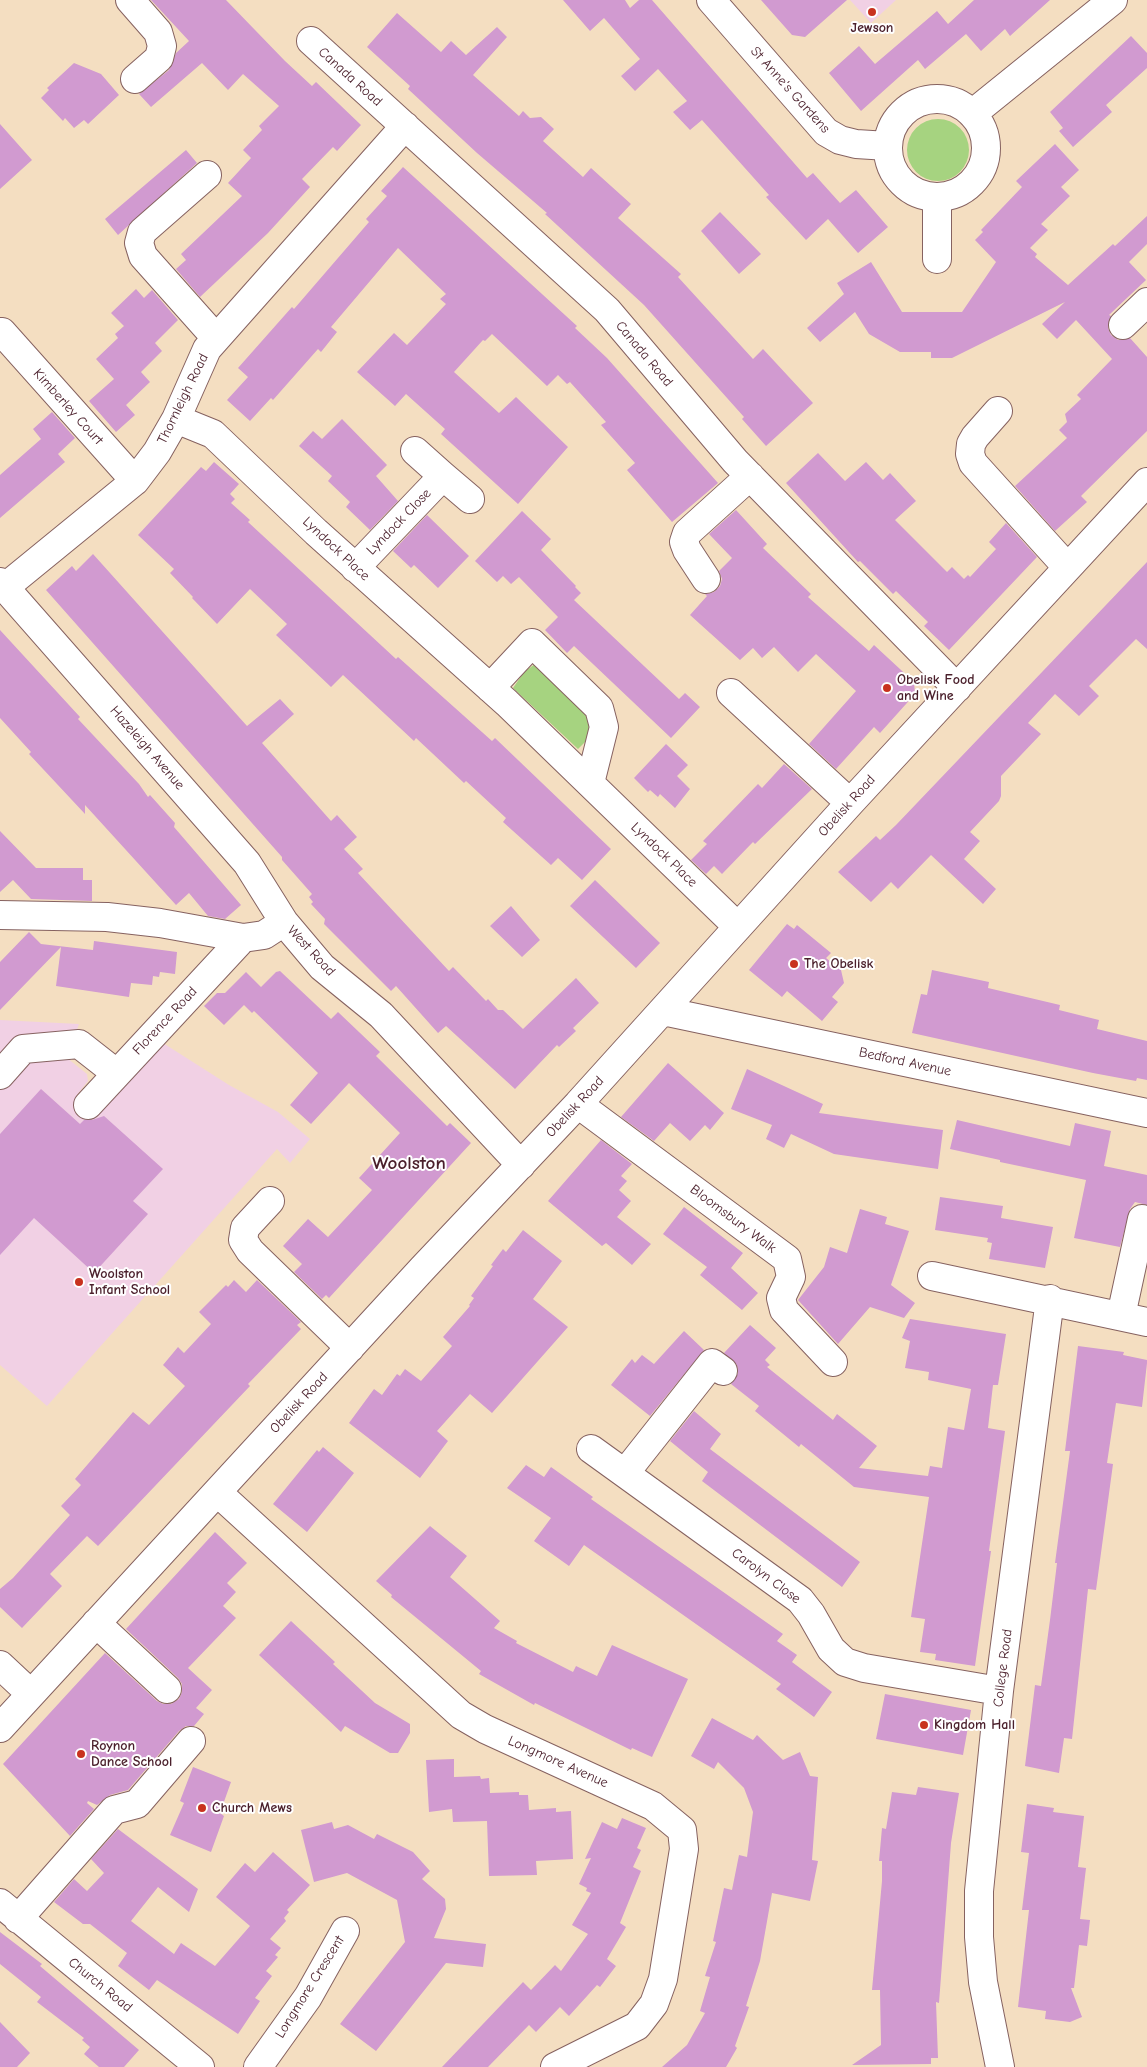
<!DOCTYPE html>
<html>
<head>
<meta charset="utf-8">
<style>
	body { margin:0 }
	canvas { display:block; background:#f4dec1 }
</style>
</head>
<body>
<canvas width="1147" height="2067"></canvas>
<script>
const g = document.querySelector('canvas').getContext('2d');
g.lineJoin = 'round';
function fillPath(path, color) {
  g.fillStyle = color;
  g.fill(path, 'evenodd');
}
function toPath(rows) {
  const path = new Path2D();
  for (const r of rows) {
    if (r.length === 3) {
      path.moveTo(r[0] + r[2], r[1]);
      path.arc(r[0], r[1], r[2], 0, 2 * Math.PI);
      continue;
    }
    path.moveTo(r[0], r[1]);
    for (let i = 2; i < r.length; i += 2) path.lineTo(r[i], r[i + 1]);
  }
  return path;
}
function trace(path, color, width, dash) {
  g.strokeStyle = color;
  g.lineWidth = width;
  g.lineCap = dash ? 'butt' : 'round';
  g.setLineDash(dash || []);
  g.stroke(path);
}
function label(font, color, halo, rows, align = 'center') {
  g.font = font + ' "Comic Neue",sans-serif';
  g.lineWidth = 4;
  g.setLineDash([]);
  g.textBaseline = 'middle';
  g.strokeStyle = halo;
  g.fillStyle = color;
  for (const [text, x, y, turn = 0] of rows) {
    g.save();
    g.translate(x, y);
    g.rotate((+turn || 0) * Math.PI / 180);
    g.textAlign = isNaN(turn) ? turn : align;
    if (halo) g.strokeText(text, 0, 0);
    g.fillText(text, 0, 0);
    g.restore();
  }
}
fillPath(toPath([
	[850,0,896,0,871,23],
	[0,1020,79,1024,67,1058,87,1074,88,1081,76,1096,96,1114,163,1043,229,1085,278,1112,310,1139,290,1163,277,1149,47,1406,0,1365]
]), '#f1d0e4');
fillPath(toPath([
	[938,150,31],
	[535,664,589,713,593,730,590,737,578,749,513,688,524,672]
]), '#a6d380');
fillPath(toPath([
	[151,0,226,0,285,61,312,86,316,82,361,125,337,151,333,147,302,179,310,187,268,233,200,297,176,269,186,260,181,254,242,196,228,183,251,158,243,150,262,130,259,126,279,106,243,74,228,90,202,63,151,107,139,94,169,70,176,53,189,41],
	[563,0,625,0,630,8,639,0,652,0,807,178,813,173,840,203,856,190,888,227,858,253,828,219,806,240,766,197,769,195,702,120,690,130,673,112,687,101,658,69,635,91,621,76,640,59,604,18,590,31],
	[761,0,847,0,805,37,792,35],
	[974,0,1050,0,1010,36,1005,29,981,51,966,34,925,69,918,60,861,111,829,73,859,46,875,64,937,11,948,24],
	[397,13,441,52,451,41,466,55,497,27,507,37,473,75,519,116,523,111,530,118,541,117,554,129,543,141,583,177,591,168,631,204,618,218,681,274,678,277,753,359,763,349,813,403,766,446,742,419,744,417,644,305,545,214,547,213,477,153,408,89,410,86,367,47],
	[1131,36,1147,53,1147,68,1106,105,1112,112,1073,147,1059,131,1063,128,1050,112],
	[74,63,101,74,119,95,88,124,84,120,74,128,65,118,63,121,41,98,49,90,47,88],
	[0,124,32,160,0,189],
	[1055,144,1079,170,1061,187,1070,196,1041,224,1048,230,1030,248,1037,254,1035,257,1068,285,1113,244,1115,246,1147,216,1147,244,1129,262,1146,280,1109,315,1111,316,1108,328,1111,335,1118,340,1130,338,1147,357,1147,431,1081,496,1087,502,1055,531,1015,486,1067,438,1059,430,1067,422,1065,414,1081,399,1077,395,1112,359,1076,320,1057,339,1042,324,1065,302,952,358,931,358,931,352,900,352,869,334,855,312,820,342,807,328,844,294,837,283,871,262,902,312,962,312,996,262,975,240,983,232,981,230,1022,187,1016,181],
	[186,150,197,163,118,235,105,219],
	[403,167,577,326,575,328,607,358,718,483,672,522,627,470,635,463,601,425,606,422,570,382,567,384,558,375,547,386,492,334,485,341,483,340,454,372,499,413,516,397,568,447,518,504,441,434,445,429,406,394,395,406,357,372,394,333,407,345,446,304,440,299,446,294,398,248,331,327,337,332,321,352,318,349,273,400,271,398,250,421,227,400,248,377,238,368,292,307,294,309,369,222,366,219,387,196,381,191],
	[720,212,761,254,739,274,701,231],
	[136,289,144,298,152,290,178,320,155,343,162,351,141,372,150,382,126,405,135,415,116,432,89,401,114,379,96,359,118,338,115,334,124,326,111,313],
	[52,412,75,438,58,454,65,462,0,518,0,475,41,439,33,429],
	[342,419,387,465,376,476,398,501,370,530,346,507,350,502,328,481,332,476,299,446,313,431,322,439],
	[818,453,845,481,866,462,883,480,890,473,916,501,895,520,947,572,952,567,964,579,968,575,970,577,996,549,989,542,1006,523,1037,557,949,650,924,626,928,622,896,591,893,594,860,561,858,562,786,483],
	[214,462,239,484,230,494,235,499,231,503,250,520,248,522,396,659,398,657,492,741,495,738,611,849,582,880,558,858,551,865,503,822,506,818,466,781,464,783,416,738,414,741,343,675,331,687,276,635,287,624,250,589,217,624,192,598,193,597,170,573,174,569,138,535,201,467,206,471],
	[736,510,767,544,763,548,811,594,808,597,869,651,874,645,914,682,915,694,880,733,874,727,836,769,809,744,856,691,816,654,798,672,774,647,762,658,753,648,740,660,690,615,707,596,705,594,714,592,720,586,722,579,719,571,732,558,709,534],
	[522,511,551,539,541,550,576,586,575,587,581,593,574,600,679,699,685,693,700,707,671,738,574,646,567,653,545,630,558,617,519,577,511,584,503,576,497,582,475,561],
	[427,515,469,556,438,588,414,565,411,568,393,551],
	[93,554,247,726,280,699,294,714,262,743,331,821,337,815,357,837,344,849,363,869,358,873,449,971,453,967,486,1001,488,999,498,1010,503,1010,523,1029,576,978,599,1003,573,1028,576,1031,559,1047,557,1045,515,1089,446,1026,438,1033,396,986,391,991,324,924,325,919,311,904,313,902,309,897,312,894,282,860,282,857,46,590,72,566,76,571],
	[1147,562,1147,649,1136,639,1089,686,1099,696,1079,716,1055,694,1028,723,1041,734,1001,776,1001,796,999,801,970,832,980,841,964,859,996,889,983,904,931,855,898,889,891,882,871,902,838,872,876,836,880,840,896,825],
	[0,630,80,717,78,719,139,784,148,797,150,795,175,823,174,827,241,905,225,919,208,916,189,893,176,905,85,805,85,814,29,754,31,752,0,718],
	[666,744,688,765,677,776,690,789,675,808,660,794,658,797,650,790,648,792,634,778],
	[784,764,812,789,755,844,753,842,722,874,714,866,706,874,691,860,707,844,703,841,758,784,762,788],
	[0,831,36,868,83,868,83,880,92,880,92,901,31,899,13,880,0,892],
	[595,880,660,943,636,968,570,906],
	[511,906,540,940,522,957,490,926],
	[787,924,794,929,797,925,831,953,826,958,841,970,844,983,832,997,838,1002,822,1021,787,991,782,997,749,970],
	[29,932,41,944,93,950,94,941,177,952,175,974,160,972,159,977,153,976,152,985,131,983,129,997,56,986,61,947,0,1010,0,962],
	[932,970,989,982,988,988,1060,1005,1059,1010,1099,1020,1097,1029,1147,1041,1147,1080,1137,1078,1136,1081,1093,1073,912,1033,921,994,927,995],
	[280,971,331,1019,338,1012,380,1052,376,1056,447,1126,450,1123,471,1143,329,1298,326,1295,322,1299,294,1272,302,1264,283,1246,308,1219,328,1237,372,1190,359,1178,400,1133,349,1083,311,1124,290,1105,318,1073,254,1011,252,1013,244,1005,224,1025,204,1006,217,993,225,993,246,972,261,987,276,972],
	[668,1063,724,1113,710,1130,705,1125,690,1141,670,1123,654,1141,621,1117],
	[747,1069,823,1104,819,1113,943,1130,938,1169,834,1154,791,1134,784,1148,766,1139,772,1125,731,1109],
	[41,1089,80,1124,84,1120,92,1120,104,1116,163,1169,133,1201,148,1214,94,1273,34,1218,0,1255,0,1134],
	[957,1120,1070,1146,1075,1123,1111,1131,1104,1166,1147,1175,1147,1205,1135,1202,1130,1209,1120,1247,1074,1238,1086,1180,1000,1162,1000,1160,950,1149],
	[601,1140,632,1164,621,1176,627,1181,619,1190,631,1201,617,1217,651,1244,632,1265,606,1243,602,1246,548,1201],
	[940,1197,1003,1206,1001,1218,1053,1227,1045,1268,989,1259,992,1243,987,1242,988,1238,935,1230],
	[684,1207,743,1253,731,1268,758,1293,742,1310,700,1275,707,1267,663,1234],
	[860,1209,887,1217,885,1224,909,1231,891,1285,915,1303,904,1318,870,1307,838,1344,798,1300,824,1267,830,1247,847,1253],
	[523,1230,562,1261,533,1299,568,1327,492,1413,470,1394,437,1431,448,1441,420,1478,349,1423,374,1389,382,1395,397,1374,400,1376,405,1369,421,1381,452,1346,443,1337,470,1306,469,1305,474,1298,471,1296,493,1266,491,1265,503,1249,506,1252],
	[234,1280,246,1292,257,1280,301,1322,297,1325,301,1329,248,1384,250,1386,98,1546,87,1536,50,1574,62,1586,22,1628,0,1607,0,1589,13,1578,70,1515,61,1506,81,1485,75,1479,133,1412,149,1425,185,1386,163,1365,178,1347,184,1353,211,1324,199,1312,226,1285,228,1287],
	[910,1319,1006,1334,998,1385,993,1385,988,1428,1005,1431,989,1551,991,1551,975,1666,935,1660,936,1654,920,1652,925,1619,911,1617,929,1497,854,1487,801,1444,799,1447,755,1411,759,1406,731,1384,738,1373,737,1365,724,1353,750,1325,776,1348,765,1360,770,1365,767,1367,833,1420,837,1414,877,1446,859,1468,928,1476,930,1466,942,1468,948,1427,964,1430,971,1389,928,1380,929,1372,905,1368,910,1341,902,1338],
	[684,1331,704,1350,650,1416,611,1385,632,1359,635,1363,642,1355,654,1364],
	[1078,1346,1124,1352,1123,1355,1147,1360,1147,1363,1142,1407,1116,1403,1107,1463,1113,1464,1096,1590,1088,1589,1072,1739,1064,1738,1059,1773,1025,1766,1035,1685,1041,1686,1050,1620,1057,1563,1055,1563,1070,1451,1065,1451],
	[694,1411,721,1434,710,1449,860,1562,842,1587,702,1481,708,1472,670,1441],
	[323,1447,354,1473,307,1532,273,1504,317,1450,319,1452],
	[526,1465,544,1477,551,1467,593,1497,591,1499,783,1634,777,1641,797,1655,792,1662,832,1692,814,1717,776,1689,781,1684,584,1545,569,1566,534,1541,551,1518,507,1488],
	[430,1526,467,1556,450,1577,500,1621,494,1628,517,1641,516,1643,573,1672,576,1666,597,1676,612,1645,688,1679,652,1757,632,1748,631,1750,535,1703,534,1705,479,1674,481,1671,391,1597,392,1595,376,1581],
	[215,1532,247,1563,227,1583,236,1592,223,1606,236,1618,188,1668,212,1690,196,1708,204,1714,194,1726,186,1726,179,1731,128,1790,110,1795,97,1805,88,1801,87,1803,94,1809,70,1836,3,1764,105,1653,157,1701,163,1704,171,1704,179,1699,182,1692,182,1684,178,1678,126,1629],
	[291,1621,335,1662,333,1664,375,1703,410,1724,410,1733,398,1753,390,1753,345,1726,341,1732,259,1655],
	[885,1694,971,1710,963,1755,876,1739],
	[712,1718,753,1740,757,1735,783,1760,800,1752,810,1776,818,1777,812,1860,818,1861,810,1901,772,1893,760,1961,746,2006,749,2007,735,2046,737,2048,726,2067,662,2067,687,2045,705,2013,700,2011,710,1977,705,1976,716,1942,713,1941,724,1888,732,1890,739,1855,747,1857,753,1812,744,1788,718,1762,714,1769,691,1756],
	[454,1759,454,1777,480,1776,481,1779,489,1778,490,1793,519,1792,519,1795,528,1795,529,1810,556,1808,556,1812,571,1811,573,1859,536,1861,537,1875,489,1876,487,1821,453,1822,452,1809,429,1812,426,1760],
	[193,1767,231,1782,220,1813,224,1816,211,1852,170,1835,184,1803,180,1801],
	[918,1787,959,1793,951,1843,939,2003,936,2002,938,2058,931,2058,931,2064,852,2065,881,2045,880,1990,872,1990,882,1881,882,1861,879,1861,882,1828,886,1829,892,1792,916,1795],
	[1027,1804,1054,1808,1053,1812,1084,1816,1078,1867,1086,1868,1080,1919,1090,1920,1087,1946,1079,1945,1074,1988,1071,1988,1082,2017,1070,2022,1045,2019,1046,2011,1018,2007,1029,1910,1022,1910,1029,1853,1021,1852],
	[622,1818,646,1828,637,1848,641,1850,633,1867,641,1871,620,1923,626,1927,607,1959,616,1966,600,1987,597,1985,569,2016,560,2007,536,2032,529,2025,488,2067,442,2067,523,1982,531,1990,555,1965,561,1971,588,1934,572,1925,591,1893,586,1891,587,1888,579,1884,591,1858,585,1859,602,1822,617,1829],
	[332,1822,334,1829,348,1825,374,1839,377,1834,413,1852,430,1871,422,1879,445,1899,446,1909,434,1938,486,1944,483,1967,446,1963,376,2051,340,2024,405,1942,397,1900,347,1873,314,1882,301,1830],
	[118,1829,198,1889,189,1912,158,1887,131,1921,174,1954,181,1943,215,1966,250,1926,216,1897,245,1863,255,1872,273,1852,310,1885,287,1910,289,1912,284,1918,286,1921,270,1939,281,1948,275,1955,278,1957,266,1971,272,1976,255,1998,260,2001,238,2034,157,1980,149,1990,118,1966,127,1953,90,1924,83,1924,54,1902,74,1879,87,1891,104,1873,91,1859],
	[0,1932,42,1964,40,1966,139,2050,124,2067,99,2067,84,2054,90,2047,82,2040,84,2038,37,2002,41,1997,0,1964],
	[0,2022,30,2053,17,2067,0,2067]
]), '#d19ad0');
const minor = toPath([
	[130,0,158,32,162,46,159,58,135,79],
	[711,0,826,132,840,140,856,144,888,146],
	[311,41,607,310,735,461,957,688],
	[937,148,49],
	[972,114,1113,0],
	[207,175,142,232,139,243,143,256,216,338],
	[937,259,937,198],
	[1123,325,1147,302],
	[2,332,135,481],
	[998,411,975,437,971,444,970,454,973,463,1067,567],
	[176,419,213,434,316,532,507,703,738,927],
	[415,451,443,476],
	[355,568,443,476,470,499],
	[706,579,687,550,684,542,687,533,750,476],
	[0,582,247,863,284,922,322,967,381,1015,521,1165],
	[4,588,135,481,157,452,176,419,207,349,405,126],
	[490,688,532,643,599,708,604,727,590,783],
	[731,693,850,803],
	[0,915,107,917,160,923,243,938,264,935,284,922],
	[663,1011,1147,1113],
	[0,1075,23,1049,79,1044,116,1073],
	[578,1104,787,1259,791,1277,781,1298,784,1310,833,1362],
	[88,1105,243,938],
	[270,1201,245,1228,243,1240,250,1251,350,1348],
	[932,1276,1147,1322],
	[1121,1316,1142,1219],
	[591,1449,800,1600,811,1614,831,1649,845,1662,864,1668,999,1691],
	[625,1473,712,1363,723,1371],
	[217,1492,461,1715,485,1729,653,1806,682,1830,684,1849,663,1979,654,2004,637,2026,555,2067],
	[96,1623,167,1689],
	[0,1665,31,1694],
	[0,1728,423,1268,578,1104,850,803,1147,482],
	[0,1903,200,2067],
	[18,1919,114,1810,137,1804,191,1741],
	[258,2067,308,1997,345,1931],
	[1000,2067,983,1982,979,1937,979,1891,999,1691,1050,1299]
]);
trace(minor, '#866260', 30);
trace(minor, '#fff', 28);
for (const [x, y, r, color] of [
	[872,12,5,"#c8321e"],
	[887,688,5,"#c8321e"],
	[794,964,5,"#c8321e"],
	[79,1282,5,"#c8321e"],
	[924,1725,5,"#c8321e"],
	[81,1754,5,"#c8321e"],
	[202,1808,5,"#c8321e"]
]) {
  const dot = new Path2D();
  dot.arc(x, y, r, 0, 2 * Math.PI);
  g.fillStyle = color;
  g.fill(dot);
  trace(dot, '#fff', 2);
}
label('bold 14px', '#4a1f2b', '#fff', [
	["Jewson",872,28,"center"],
	["Obelisk Food",897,680],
	["and Wine",897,696],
	["The Obelisk",804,964],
	["Woolston",89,1274],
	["Infant School",89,1290],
	["Kingdom Hall",934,1725],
	["Roynon",91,1746],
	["Dance School",91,1762],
	["Church Mews",212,1808]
], 'left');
label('14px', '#4a1f2b', '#fff', [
	["Canada Road",350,77,42],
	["St Anne's Gardens",790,90,48],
	["Canada Road",644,354,50],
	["Thornleigh Road",183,399,-64],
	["Kimberley Court",68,407,48],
	["Lyndock Close",399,522,-46],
	["Lyndock Place",336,549,43],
	["Hazeleigh Avenue",147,748,49],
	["Obelisk Road",847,806,-48],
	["Lyndock Place",664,855,44],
	["West Road",311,951,47],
	["Florence Road",165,1021,-47],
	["Bedford Avenue",905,1062,12],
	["Obelisk Road",575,1107,-47],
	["Bloomsbury Walk",733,1219,37],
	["Obelisk Road",299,1403,-47],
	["Carolyn Close",766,1576,37],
	["College Road",1003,1668,-83],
	["Longmore Avenue",558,1762,24],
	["Church Road",100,1985,39],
	["Longmore Crescent",310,1987,-58]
]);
label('bold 19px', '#4a1f2b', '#fff', [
	["Woolston",409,1164]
]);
</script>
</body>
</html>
